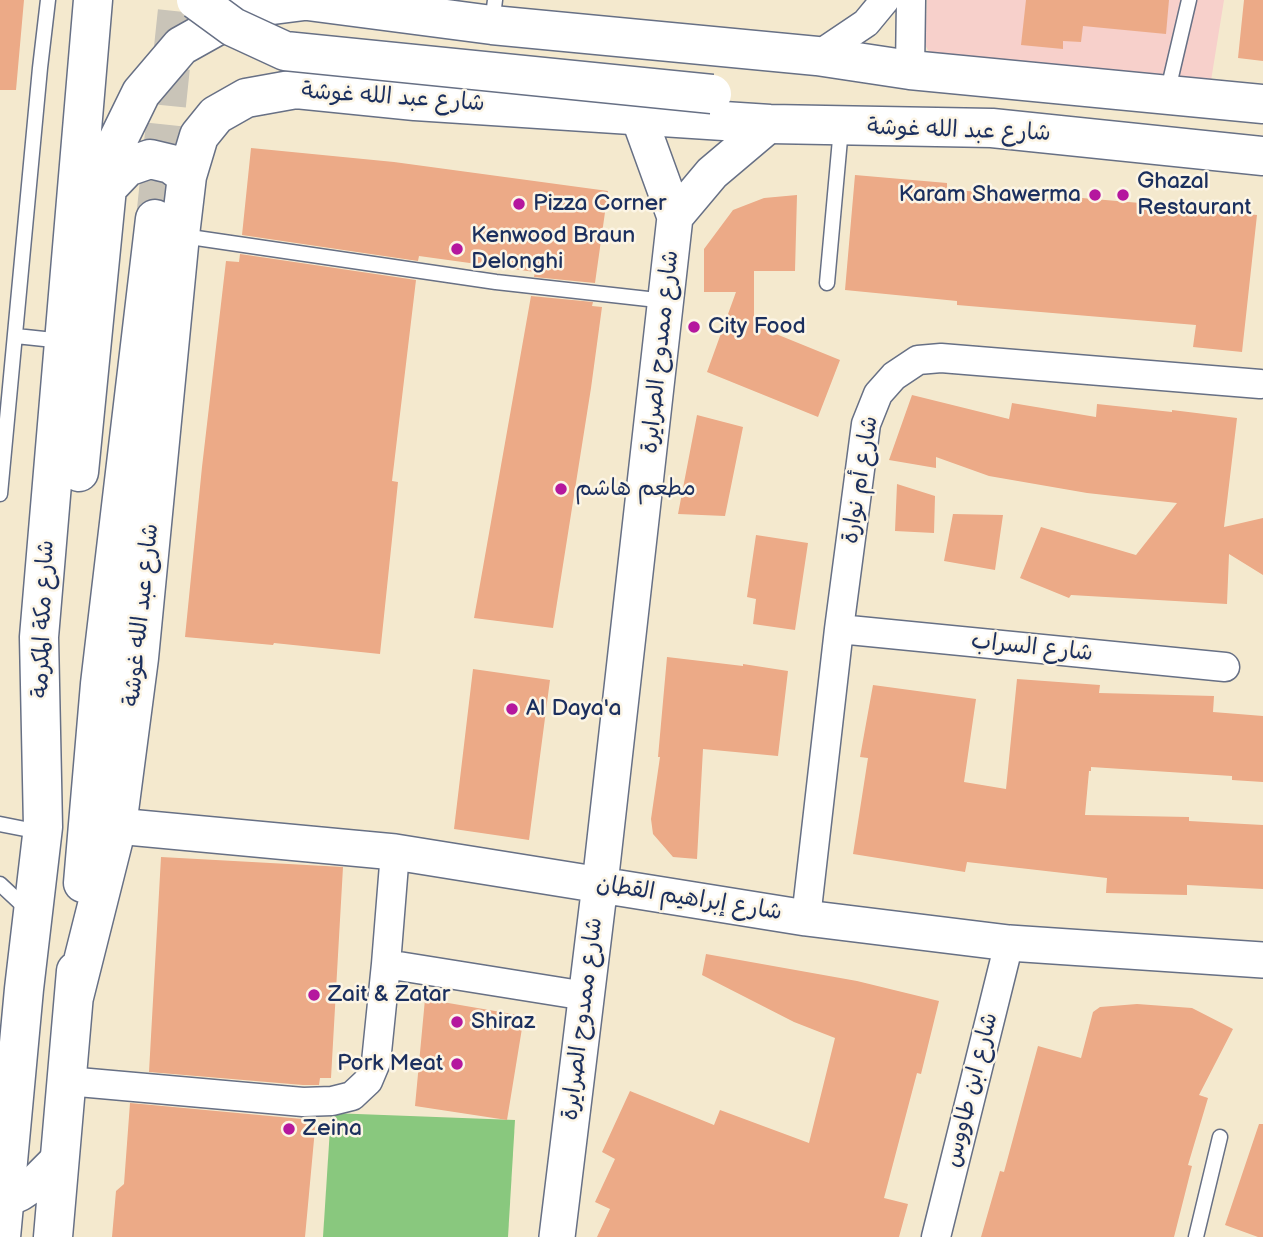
<!DOCTYPE html>
<html>
<head>
<meta charset="utf-8">
<style>
	body { margin:0 }
	canvas { display:block; background:#f4e9ce }
</style>
</head>
<body>
<canvas width="1263" height="1237"></canvas>
<script>
const g = document.querySelector('canvas').getContext('2d');
g.lineJoin = 'round';
function fillPath(path, color) {
  g.fillStyle = color;
  g.fill(path, 'evenodd');
}
function toPath(rows) {
  const path = new Path2D();
  for (const r of rows) {
    path.moveTo(r[0], r[1]);
    for (let i = 2; i < r.length; i += 2) path.lineTo(r[i], r[i + 1]);
  }
  return path;
}
function trace(path, color, width, dash) {
  g.strokeStyle = color;
  g.lineWidth = width;
  g.lineCap = dash ? 'butt' : 'round';
  g.setLineDash(dash || []);
  g.stroke(path);
}
function label(font, color, halo, rows, align = 'center') {
  g.font = font + ' "Balsamiq Sans","Playpen Sans Arabic",sans-serif';
  g.lineWidth = 5;
  g.setLineDash([]);
  g.textBaseline = 'middle';
  g.strokeStyle = halo;
  g.fillStyle = color;
  for (const [text, x, y, turn = 0] of rows) {
    g.save();
    g.translate(x, y);
    g.rotate((+turn || 0) * Math.PI / 180);
    g.textAlign = isNaN(turn) ? turn : align;
    if (halo) g.strokeText(text, 0, 0);
    g.fillText(text, 0, 0);
    g.restore();
  }
}
fillPath(toPath([
	[927,0,1224,0,1209,93,931,55,925,45]
]), '#f7d0cb');
fillPath(toPath([
	[331,1113,515,1120,508,1237,323,1237]
]), '#89c87e');
fillPath(toPath([
	[0,0,24,0,16,90,0,90],
	[1026,0,1169,0,1166,34,1083,26,1081,42,1063,41,1063,49,1021,45],
	[1244,0,1263,0,1263,61,1238,58],
	[251,148,394,162,608,191,595,283,534,277,535,272,419,256,418,261,242,235],
	[855,175,947,183,947,189,1082,202,1082,198,1187,207,1257,215,1242,352,1193,347,1196,325,957,305,957,301,845,290],
	[797,195,795,271,754,271,754,325,840,360,818,417,707,372,736,292,704,292,704,249,733,210,764,198],
	[240,254,416,280,392,481,398,482,380,654,274,643,273,645,185,637,202,467,226,261,239,262],
	[531,296,593,302,592,306,602,307,591,388,553,628,474,618],
	[912,395,1009,419,1012,403,1096,417,1097,404,1172,412,1172,410,1237,418,1224,527,1263,518,1263,575,1229,554,1227,604,1071,595,1069,598,1020,578,1041,527,1136,555,1177,503,1087,493,989,476,936,457,936,468,889,460],
	[697,415,743,427,725,516,678,514],
	[897,484,935,496,934,533,895,531],
	[953,514,1003,515,995,570,944,561],
	[756,535,808,543,795,630,753,624,756,599,747,597],
	[667,657,743,666,743,664,788,671,778,756,703,749,697,859,673,857,653,834,651,819,660,757,658,757],
	[473,669,550,680,529,840,454,829],
	[1017,679,1100,685,1099,693,1214,696,1213,712,1263,716,1263,782,1232,780,1232,776,1091,767,1091,771,1089,771,1085,815,1189,817,1189,821,1263,825,1263,889,1187,885,1187,895,1106,893,1107,878,967,862,965,872,853,854,868,758,860,757,873,685,976,699,964,782,1006,789],
	[161,857,343,867,331,1078,320,1078,319,1085,303,1085,149,1072],
	[706,954,857,981,939,1001,921,1074,917,1073,884,1198,908,1204,899,1237,597,1237,610,1209,595,1202,615,1159,602,1152,630,1091,714,1125,720,1110,809,1143,835,1038,794,1022,702,975],
	[425,999,524,1016,507,1120,415,1106],
	[1137,1004,1192,1008,1233,1029,1199,1095,1208,1098,1188,1165,1192,1166,1174,1237,981,1237,1000,1171,1004,1172,1038,1046,1081,1058,1093,1012,1100,1007],
	[130,1103,302,1119,316,1118,305,1237,112,1237,116,1191,124,1184],
	[1259,1124,1263,1124,1263,1237,1258,1237,1225,1225]
]), '#ecaa87');
trace(toPath([
	[155,219,178,0]
]), '#c9c4b8', 38, [38, 19]);
const service = toPath([
	[492,24,495,0],
	[1167,94,1189,0],
	[183,236,496,282,666,301],
	[827,283,841,128],
	[16,336,63,341],
	[0,494,40,68,48,0],
	[0,824,40,832],
	[0,884,29,911],
	[1196,1237,1220,1137]
]);
const minor = toPath([
	[817,56,866,23,885,0],
	[910,70,911,0],
	[839,629,1225,667],
	[806,918,839,629,866,424,878,394,894,376,918,360,941,358,1260,384],
	[386,964,586,996],
	[67,1081,303,1102,332,1101,352,1096,368,1081,376,1062,386,964,395,852],
	[936,1237,1009,943]
]);
const tertiary = toPath([
	[675,217,712,173,770,124],
	[117,826,395,852,806,918,1009,943,1263,960],
	[0,1202,20,1193,35,1183,60,1158],
	[557,1237,600,884,675,217,638,115]
]);
const primary = toPath([
	[300,0,492,25,817,56,910,70,1263,104],
	[107,188,127,167,150,159,171,164,187,176],
	[79,472,107,188,116,144,141,93,181,46,249,8,304,1],
	[83,883,100,684,155,219],
	[74,997,117,826,139,658,180,235,187,176,199,136,216,115,246,98,296,89,415,101,770,124,992,128,1263,156],
	[1,1237,24,989,43,827,39,637,93,0],
	[53,1237,76,971]
]);
trace(service, '#677085', 17);
trace(minor, '#677085', 31);
trace(tertiary, '#677085', 38);
trace(primary, '#677085', 41);
trace(service, '#fff', 14);
trace(minor, '#fff', 28);
trace(tertiary, '#fff', 35);
trace(primary, '#fff', 38);
const primaryBridge = toPath([
	[196,0,233,27,285,51,712,94]
]);
trace(primaryBridge, '#677085', 41, []);
trace(primaryBridge, '#fff', 38);
for (const [x, y, r, color] of [
	[1095,195,7,"#b5179e"],
	[1123,195,7,"#b5179e"],
	[519,204,7,"#b5179e"],
	[457,249,7,"#b5179e"],
	[694,327,7,"#b5179e"],
	[561,489,7,"#b5179e"],
	[512,709,7,"#b5179e"],
	[314,995,7,"#b5179e"],
	[457,1022,7,"#b5179e"],
	[457,1064,7,"#b5179e"],
	[289,1129,7,"#b5179e"]
]) {
  const dot = new Path2D();
  dot.arc(x, y, r, 0, 2 * Math.PI);
  g.fillStyle = color;
  g.fill(dot);
  trace(dot, '#fcf5e5', 2.5);
}
label('23px', '#1b2f5e', '#fcf5e5', [
	["شارع عبد الله غوشة",393,98,4],
	["شارع عبد الله غوشة",959,131,2],
	["شارع ممدوح الصرايرة",661,352,-84],
	["شارع أم نوارة",861,480,-81],
	["شارع عبد الله غوشة",142,615,-84],
	["شارع مكة المكرمة",44,619,-88],
	["شارع السراب",1032,648,6],
	["شارع إبراهيم القطان",689,899,9],
	["شارع ممدوح الصرايرة",583,1019,-83],
	["شارع ابن طاووس",972,1090,-76]
]);
label('23px', '#1b2f5e', '#fcf5e5', [
	["Ghazal",1137,182],
	["Restaurant",1137,208],
	["Karam Shawerma",1081,195,"right"],
	["Pizza Corner",533,204],
	["Kenwood Braun",471,236],
	["Delonghi",471,262],
	["City Food",708,327],
	["مطعم هاشم",575,489],
	["Al Daya'a",526,709],
	["Zait & Zatar",328,995],
	["Shiraz",471,1022],
	["Pork Meat",443,1064,"right"],
	["Zeina",303,1129]
], 'left');
</script>
</body>
</html>
